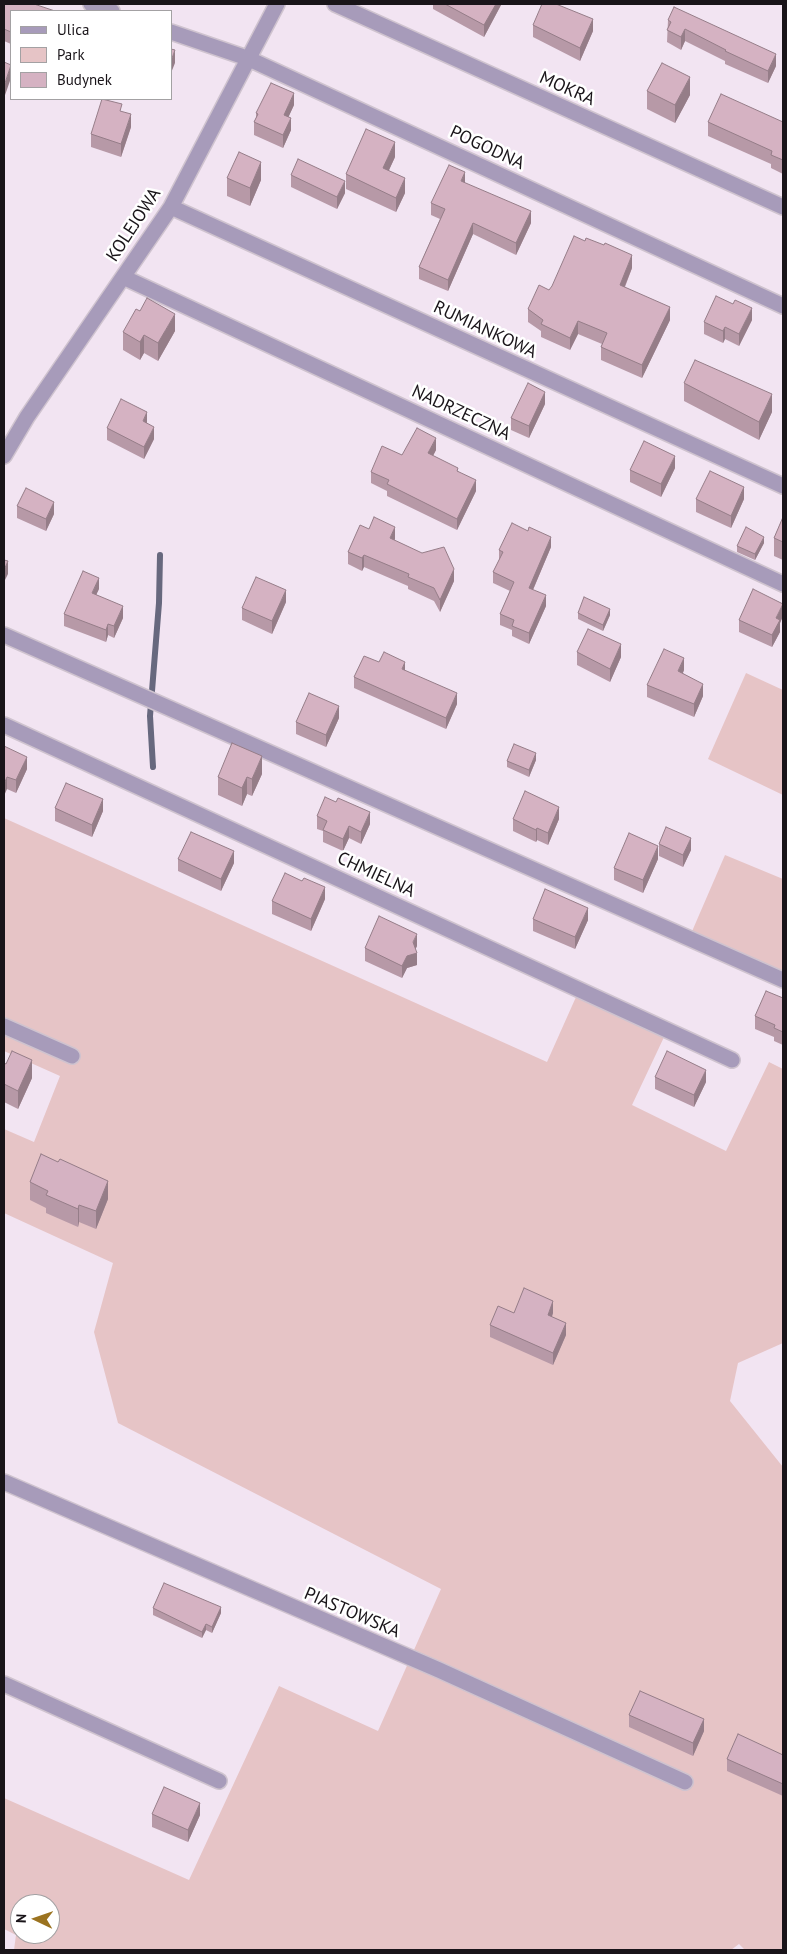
<!DOCTYPE html>
<html>
<head>
<meta charset="utf-8">
<style>
	body { margin:0 }
	#map { position:relative; width:787px; height:1954px; overflow:hidden; background:#f2e4f2; font-family:"PT Sans",sans-serif }
	canvas { display:block }
	.frame { position:absolute; inset:0; border:5px solid #191419; pointer-events:none }
	.legend { position:absolute; left:10px; top:10px; width:162px; height:90px; box-sizing:border-box; background:#fff; border:1px solid #a3a1a3; margin:0; padding:6px 9px; list-style:none; font-size:15px; color:#191419 }
	.legend li { display:flex; align-items:center; gap:10px; height:25px }
	.legend b { width:25px; border:1px solid #a3a1a3 }
	.north { position:absolute; left:10px; top:1894px; width:50px; height:50px; box-sizing:border-box; background:#fff; border:1px solid #a3a1a3; border-radius:50%; rotate:273deg; font-size:14px; font-weight:700; line-height:20px; text-align:center; color:#191419 }
	.north::after { content:''; display:block; margin:auto; width:18px; height:22px; background:#9b7320; clip-path:polygon(50% 0,100% 100%,50% 72%,0 100%) }
</style>
</head>
<body>
<div id="map">
<canvas width="787" height="1954"></canvas>
<div class="frame"></div>
<ul class="legend">
<li><b style="height:6px;background:#a79bba"></b>Ulica</li>
<li><b style="height:14px;background:#e6c4c6"></b>Park</li>
<li><b style="height:14px;background:#d5b2c2"></b>Budynek</li>
</ul>
<div class="north">N</div>
</div>
<script>
const g = document.querySelector('canvas').getContext('2d');
g.lineJoin = 'round';
function fillPath(path, color) {
  g.fillStyle = color;
  g.fill(path, 'evenodd');
}
function toPath(rows) {
  const path = new Path2D();
  for (const r of rows) {
    path.moveTo(r[0], r[1]);
    for (let i = 2; i < r.length; i += 2) path.lineTo(r[i], r[i + 1]);
  }
  return path;
}
function trace(path, color, width, dash) {
  g.strokeStyle = color;
  g.lineWidth = width;
  g.lineCap = dash ? 'butt' : 'round';
  g.setLineDash(dash || []);
  g.stroke(path);
}
function label(font, color, halo, rows, align = 'center') {
  g.font = font + ' "PT Sans",sans-serif';
  g.lineWidth = 5;
  g.setLineDash([]);
  g.textBaseline = 'middle';
  g.strokeStyle = halo;
  g.fillStyle = color;
  for (const [text, x, y, turn = 0] of rows) {
    g.save();
    g.translate(x, y);
    g.rotate((+turn || 0) * Math.PI / 180);
    g.textAlign = isNaN(turn) ? turn : align;
    if (halo) g.strokeText(text, 0, 0);
    g.fillText(text, 0, 0);
    g.restore();
  }
}
fillPath(toPath([
	[746,673,783,690,783,795,708,759],
	[4,818,547,1062,576,997,665,1035,632,1105,726,1151,769,1062,783,1069,783,1343,738,1363,730,1401,783,1467,783,1950,745,1950,739,1944,731,1950,14,1950,16,1935,4,1929,4,1798,189,1880,279,1686,378,1731,441,1589,118,1423,94,1332,113,1263,4,1213,4,1129,34,1142,60,1076,4,1051],
	[20,1904,50,1904,50,1934,20,1934],
	[725,855,783,879,783,978,690,936]
]), '#e6c4c6');
trace(toPath([
	[153,767,150,716,159,603,160,555]
]), '#67687e', 6);
const minor = toPath([
	[91,4,112,11],
	[335,4,783,207],
	[171,32,247,58,783,306],
	[171,207,783,486],
	[123,277,783,584],
	[4,456,27,417,171,207,277,4],
	[4,635,783,980],
	[4,725,732,1060],
	[4,1026,72,1056],
	[4,1482,439,1670,685,1782],
	[4,1684,219,1781]
]);
trace(minor, '#cfc3cf', 18);
trace(minor, '#a79bba', 15);
fillPath(toPath([
	[4,4,36,4,11,11,11,44,4,41],
	[433,4,501,4,501,5,484,37,433,9],
	[668,20,776,66,768,83,725,64,725,61,685,41,681,50,667,42],
	[533,25,593,31,580,61,533,37],
	[647,91,690,95,675,123,647,109],
	[294,105,288,117,291,130,283,148,254,135,254,122,256,118,256,113],
	[708,122,783,122,783,174,771,168,771,164,708,136],
	[131,127,121,157,91,147,91,134],
	[395,157,389,170,405,193,396,212,346,189,346,174],
	[291,175,345,193,337,209,291,187],
	[227,178,261,180,250,206,227,196],
	[465,183,531,223,516,255,473,234,448,291,419,279,419,267,440,219,431,215,431,203],
	[632,268,625,287,670,320,642,378,601,360,601,347,602,344,578,334,570,350,541,337,541,331,528,322,528,309,549,290],
	[752,320,739,346,725,339,723,343,704,334,704,322],
	[175,331,158,361,144,353,140,360,123,350,123,332],
	[684,383,772,412,759,440,684,401],
	[545,404,529,438,511,430,511,418],
	[107,428,154,439,144,459,107,440],
	[436,450,433,456,458,471,476,491,457,530,387,496,387,491,371,483,371,472,402,455],
	[675,468,661,497,630,482,630,470],
	[696,499,744,499,731,528,696,512],
	[17,506,54,514,46,531,17,518],
	[783,517,783,560,774,556,774,538],
	[395,539,394,540,454,581,440,612,434,601,408,589,408,586,364,567,362,571,348,564,348,552],
	[764,543,755,560,737,552,737,546],
	[551,547,533,590,546,606,529,644,512,636,512,630,500,625,500,614,510,591,493,583,493,572,499,560,499,550],
	[99,589,96,594,123,618,114,638,108,635,106,642,64,626,64,614],
	[286,602,272,634,242,620,242,608],
	[578,613,610,615,603,631,578,619],
	[783,616,780,623,780,632,772,647,739,632,739,620],
	[577,652,621,657,610,682,577,665],
	[379,662,405,671,457,704,446,729,354,688,354,677],
	[684,670,683,673,703,696,694,717,647,697,647,685],
	[339,718,326,747,296,734,296,722],
	[4,746,27,769,16,793,7,789],
	[536,760,529,777,507,767,507,761],
	[262,774,252,796,247,794,242,806,218,795,218,777],
	[55,808,103,811,92,837,55,821],
	[317,816,370,824,361,844,349,838,343,851,323,842,323,831,317,829],
	[513,819,559,819,548,845,537,840,536,842,513,831],
	[659,844,691,850,683,867,659,856],
	[178,859,234,863,221,891,178,871],
	[658,859,643,893,614,880,614,868],
	[302,881,325,899,311,931,272,914,272,901],
	[533,919,588,920,575,949,533,931],
	[417,946,415,950,417,965,407,968,402,978,365,961,365,948],
	[783,998,783,1045,774,1041,774,1037,755,1029,755,1016],
	[4,1063,32,1078,18,1109,4,1102],
	[655,1077,706,1082,694,1107,655,1089],
	[30,1182,108,1199,96,1229,79,1222,78,1227,46,1213,46,1208,30,1200],
	[514,1313,553,1313,552,1317,566,1335,553,1365,490,1337,490,1325],
	[153,1608,221,1613,212,1633,206,1630,202,1638,153,1615],
	[629,1715,704,1731,693,1756,629,1727],
	[783,1755,783,1796,727,1771,727,1759],
	[152,1814,200,1815,188,1842,152,1827]
]), '#b799a7');
fillPath(toPath([
	[496,4,501,4,501,5,484,37,484,25],
	[593,19,593,31,580,61,580,48],
	[685,29,685,41,681,50,681,37],
	[175,50,175,63,171,73,171,61],
	[776,54,776,66,768,83,768,71],
	[11,65,11,78,4,98,4,86],
	[690,77,690,95,675,123,675,105],
	[294,93,294,105,284,127,284,115],
	[131,114,131,127,121,157,121,144],
	[291,118,291,130,283,148,283,135],
	[395,142,395,157,383,183,383,168],
	[261,162,261,180,250,206,250,188],
	[465,172,465,184,461,181],
	[405,178,405,193,396,212,396,198],
	[345,181,345,193,337,209,337,197],
	[531,211,531,223,516,255,516,243],
	[473,223,473,234,448,291,448,280],
	[632,255,632,268,620,298,620,285],
	[670,307,670,320,642,378,642,365],
	[752,308,752,320,739,346,739,334],
	[175,314,175,331,158,361,158,343],
	[578,321,578,334,570,350,570,338],
	[725,327,725,339,723,343,723,331],
	[144,335,144,353,140,360,140,342],
	[545,392,545,404,529,438,529,426],
	[772,394,772,412,759,440,759,422],
	[147,412,147,425,143,421],
	[154,427,154,439,144,459,144,447],
	[436,438,436,450,428,465,428,453],
	[675,456,675,468,661,497,661,484],
	[476,480,476,491,457,530,457,519],
	[744,487,744,499,731,528,731,516],
	[54,502,54,514,46,531,46,519],
	[395,527,395,539,390,551,390,538],
	[551,537,551,547,529,599,529,588],
	[764,537,764,543,755,560,755,554],
	[364,555,364,567,362,571,362,558],
	[8,561,8,574,4,582,4,570],
	[454,569,454,581,440,612,440,600],
	[99,578,99,589,92,604,92,593],
	[286,590,286,602,272,634,272,621],
	[546,595,546,606,529,644,529,633],
	[783,604,783,616,780,623,780,632,772,647,772,635,776,618],
	[123,606,123,618,114,638,114,626],
	[610,609,610,615,603,631,603,625],
	[108,624,108,635,106,642,106,630],
	[621,644,621,657,610,682,610,669],
	[684,658,684,670,678,683,678,671],
	[405,662,405,673,402,669],
	[703,684,703,696,694,717,694,704],
	[457,693,457,704,446,729,446,718],
	[339,706,339,718,326,747,326,735],
	[536,753,536,760,529,777,529,770],
	[262,756,262,774,252,796,252,779],
	[27,757,27,769,16,793,16,780],
	[7,777,7,789,4,796,4,784],
	[247,777,247,794,242,806,242,788],
	[103,799,103,811,92,837,92,825],
	[559,807,559,819,548,845,548,833],
	[370,812,370,824,361,844,361,832],
	[349,826,349,838,343,851,343,839],
	[537,828,537,840,536,842,536,830],
	[691,838,691,850,683,867,683,855],
	[658,846,658,859,643,893,643,880],
	[234,851,234,863,221,891,221,879],
	[325,887,325,899,311,931,311,919],
	[588,908,588,920,575,949,575,937],
	[417,934,417,946,413,954,417,953,417,965,407,968,402,978,402,966],
	[32,1060,32,1078,18,1109,18,1091],
	[706,1070,706,1082,694,1107,694,1095],
	[108,1181,108,1199,96,1229,96,1211],
	[79,1205,79,1222,78,1227,78,1209],
	[553,1301,553,1313,548,1327,548,1315],
	[566,1323,566,1335,553,1365,553,1353],
	[221,1607,221,1613,212,1633,212,1627],
	[206,1624,206,1630,202,1638,202,1632],
	[704,1719,704,1731,693,1756,693,1743],
	[200,1803,200,1815,188,1842,188,1830]
]), '#957d88');
const building = toPath([
	[4,4,34,4,55,11,11,11,11,32,4,29,4,4],
	[445,4,496,4,484,25,445,4],
	[542,4,556,4,593,19,580,48,533,25,542,4],
	[674,7,776,54,768,71,725,51,726,50,685,29,681,37,667,30,671,22,668,20,674,7],
	[171,49,175,50,171,61,171,49],
	[4,62,11,65,4,86,4,62],
	[662,63,690,77,675,105,647,91,662,63],
	[271,83,294,93,284,115,291,118,283,135,254,122,258,114,256,113,271,83],
	[721,94,783,122,783,160,771,155,772,151,708,122,721,94],
	[102,99,122,104,120,111,131,114,121,144,91,134,102,99],
	[366,129,395,142,383,168,405,178,396,198,346,174,366,129],
	[239,152,261,162,250,188,227,178,239,152],
	[298,159,345,181,337,197,291,175,298,159],
	[449,165,465,172,461,181,531,211,516,243,473,223,448,280,419,267,445,209,431,203,449,165],
	[574,236,585,241,586,238,604,245,605,243,632,255,620,285,670,307,642,365,601,347,607,333,578,321,570,338,541,324,543,320,528,309,539,285,549,290,552,286,574,236],
	[716,296,733,304,735,300,752,308,739,334,725,327,723,331,704,322,716,296],
	[147,298,175,314,158,343,144,335,140,342,123,332,136,309,140,311,147,298],
	[695,360,772,394,759,422,684,383,695,360],
	[528,383,545,392,529,426,511,418,528,383],
	[121,399,147,412,143,421,154,427,144,447,107,428,121,399],
	[417,428,436,438,428,453,458,468,457,471,476,480,457,519,387,484,389,480,371,472,382,446,402,455,417,428],
	[644,441,675,456,661,484,630,470,644,441],
	[710,471,744,487,731,516,696,499,710,471],
	[26,488,54,502,46,519,17,506,26,488],
	[374,517,395,527,390,538,422,553,444,547,454,569,440,600,434,588,408,577,409,574,364,555,362,558,348,552,360,525,369,529,374,517],
	[783,517,783,542,774,538,783,517],
	[512,523,528,531,529,527,551,537,529,588,546,595,529,633,512,626,514,620,500,614,514,582,493,572,503,552,499,550,512,523],
	[746,527,764,537,755,554,737,546,746,527],
	[4,560,8,561,4,570,4,560],
	[83,571,99,578,92,593,123,606,114,626,108,624,106,630,64,614,83,571],
	[256,577,286,590,272,621,242,608,256,577],
	[753,589,783,604,776,618,780,620,772,635,739,620,753,589],
	[584,597,610,609,603,625,578,613,584,597],
	[588,629,621,644,610,669,577,652,588,629],
	[664,649,684,658,678,671,703,684,694,704,647,685,664,649],
	[384,652,405,662,402,669,457,693,446,718,354,677,364,656,379,662,384,652],
	[309,693,339,706,326,735,296,722,309,693],
	[232,743,262,756,252,779,247,777,242,788,218,777,232,743],
	[514,744,536,753,529,770,507,761,514,744],
	[4,746,27,757,16,780,7,777,4,784,4,746],
	[66,783,103,799,92,825,55,808,66,783],
	[525,791,559,807,548,833,537,828,536,830,513,819,525,791],
	[325,797,336,802,338,798,370,812,361,832,349,826,343,839,323,830,327,821,317,816,325,797],
	[666,827,691,838,683,855,659,844,666,827],
	[191,832,234,851,221,879,178,859,191,832],
	[629,833,658,846,643,880,614,868,629,833],
	[285,873,302,881,304,878,325,887,311,919,272,901,285,873],
	[545,889,588,908,575,937,533,919,545,889],
	[379,916,417,934,413,942,417,953,407,956,402,966,365,948,379,916],
	[766,991,783,998,783,1032,774,1028,775,1025,755,1016,766,991],
	[12,1051,32,1060,18,1091,4,1084,4,1063,6,1064,12,1051],
	[667,1051,706,1070,694,1095,655,1077,667,1051],
	[41,1154,58,1162,60,1159,108,1181,96,1211,79,1205,78,1209,46,1195,48,1191,30,1182,41,1154],
	[524,1288,553,1301,548,1315,566,1323,553,1353,490,1325,498,1306,514,1313,524,1288],
	[164,1583,221,1607,212,1627,206,1624,202,1632,153,1608,164,1583],
	[640,1691,704,1719,693,1743,629,1715,640,1691],
	[738,1734,783,1755,783,1784,727,1759,738,1734],
	[164,1787,200,1803,188,1830,152,1814,164,1787]
]);
fillPath(building, '#d5b2c2');
trace(building, '#957d88', 1);
label('18px', '#191419', '#fff', [
	["MOKRA",567,89,24],
	["POGODNA",487,148,25],
	["KOLEJOWA",134,225,-57],
	["RUMIANKOWA",485,330,25],
	["NADRZECZNA",461,413,25],
	["CHMIELNA",376,875,25],
	["PIASTOWSKA",352,1613,23]
]);
</script>
</body>
</html>
